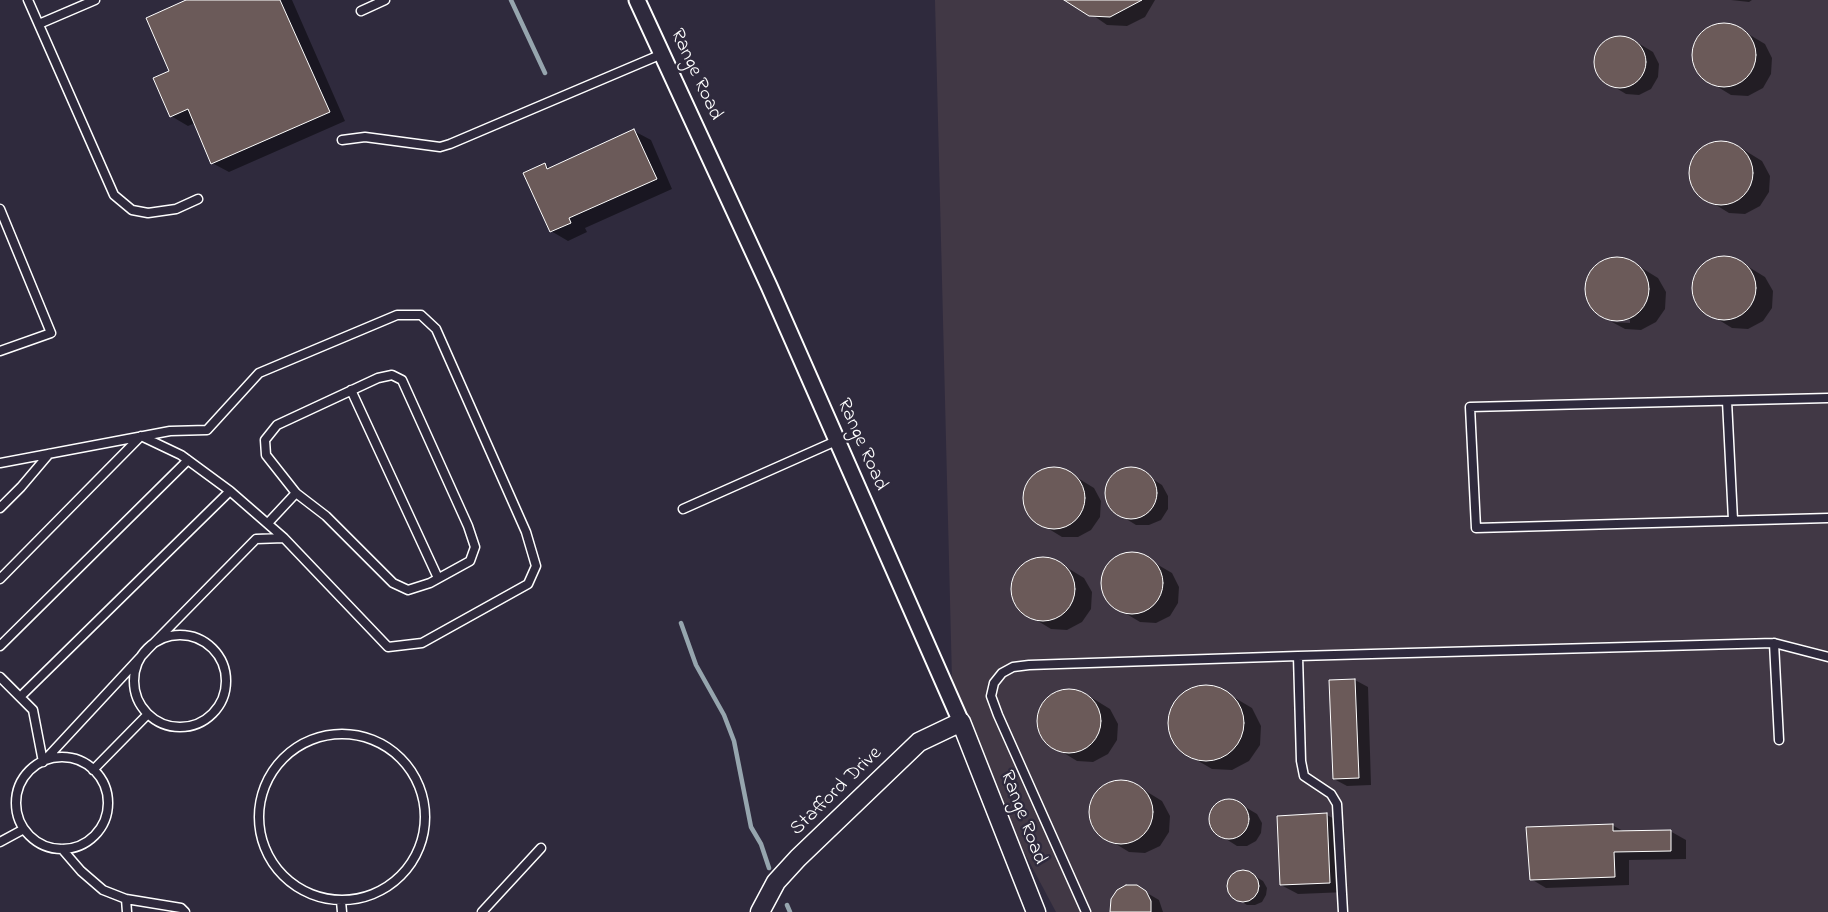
<!DOCTYPE html>
<html>
<head>
<meta charset="utf-8">
<style>
	body { margin:0 }
	canvas { display:block; background:#2f2a3d }
</style>
</head>
<body>
<canvas width="1828" height="912"></canvas>
<script>
const g = document.querySelector('canvas').getContext('2d');
g.lineJoin = 'round';
function fillPath(path, color) {
  g.fillStyle = color;
  g.fill(path, 'evenodd');
}
function toPath(rows) {
  const path = new Path2D();
  for (const r of rows) {
    if (r.length === 3) {
      path.moveTo(r[0] + r[2], r[1]);
      path.arc(r[0], r[1], r[2], 0, 2 * Math.PI);
      continue;
    }
    path.moveTo(r[0], r[1]);
    for (let i = 2; i < r.length; i += 2) path.lineTo(r[i], r[i + 1]);
  }
  return path;
}
function trace(path, color, width, dash) {
  g.strokeStyle = color;
  g.lineWidth = width;
  g.lineCap = dash ? 'butt' : 'round';
  g.setLineDash(dash || []);
  g.stroke(path);
}
function label(font, color, halo, rows, align = 'center') {
  g.font = font + ' "Indie Flower",sans-serif';
  g.lineWidth = 5;
  g.setLineDash([]);
  g.textBaseline = 'middle';
  g.strokeStyle = halo;
  g.fillStyle = color;
  for (const [text, x, y, turn = 0] of rows) {
    g.save();
    g.translate(x, y);
    g.rotate((+turn || 0) * Math.PI / 180);
    g.textAlign = isNaN(turn) ? turn : align;
    if (halo) g.strokeText(text, 0, 0);
    g.fillText(text, 0, 0);
    g.restore();
  }
}
fillPath(toPath([
	[935,0,1828,0,1828,912,1056,912,953,719]
]), '#413845');
fillPath(toPath([
	[187,0,292,0,345,121,229,172,212,163,195,123,188,126,171,116,171,71],
	[1071,0,1155,0,1145,17,1127,26,1107,25],
	[1731,0,1752,0,1749,2],
	[1717,24,1733,25,1765,44,1772,58,1771,74,1763,88,1748,96,1731,95,1700,76,1693,61,1693,45,1702,31],
	[1615,37,1628,37,1653,52,1659,64,1658,77,1651,89,1639,95,1626,94,1601,79,1595,67,1596,54,1603,43],
	[634,131,651,140,672,189,585,228,587,232,568,241,551,231,544,165,551,168],
	[1715,142,1731,142,1762,161,1770,176,1769,192,1760,206,1745,214,1729,213,1698,194,1690,179,1691,163,1700,149],
	[1717,257,1734,258,1765,277,1773,291,1772,308,1763,321,1748,329,1732,328,1701,309,1693,294,1694,278,1703,264],
	[1610,258,1627,259,1658,278,1666,292,1665,309,1656,322,1641,330,1625,329,1612,322,1630,323,1630,320,1609,320,1594,310,1586,296,1587,279,1596,266],
	[1047,468,1063,469,1094,488,1101,501,1100,517,1091,530,1078,537,1062,537,1031,518,1024,504,1025,489,1033,475],
	[1125,469,1138,470,1162,485,1168,496,1168,509,1161,520,1149,525,1136,525,1112,510,1106,499,1107,486,1114,475],
	[1126,554,1141,555,1172,573,1179,587,1178,603,1170,616,1156,623,1140,622,1110,604,1102,590,1103,574,1112,561],
	[1037,558,1053,559,1084,578,1092,592,1091,609,1082,622,1067,630,1051,629,1020,610,1012,596,1013,579,1022,566],
	[1355,680,1368,687,1371,785,1347,786,1334,779,1331,681],
	[1198,687,1218,688,1252,708,1261,726,1260,745,1249,761,1232,770,1212,769,1178,749,1170,731,1171,712,1181,696],
	[1062,690,1079,690,1110,709,1118,724,1117,740,1108,754,1093,762,1077,761,1046,742,1038,727,1039,711,1048,697],
	[1115,781,1131,782,1162,801,1170,816,1169,832,1160,846,1145,853,1129,852,1098,833,1090,819,1091,803,1100,789],
	[1225,800,1235,801,1257,814,1262,823,1261,833,1256,841,1247,846,1237,846,1215,832,1210,823,1211,813,1216,805],
	[1327,815,1344,824,1347,892,1298,894,1281,885,1279,817],
	[1612,825,1625,832,1670,831,1686,840,1686,859,1629,860,1629,885,1546,888,1531,879],
	[1240,871,1248,872,1263,881,1267,888,1266,895,1262,902,1255,905,1247,905,1232,895,1229,889,1229,881,1233,875],
	[1137,887,1159,900,1163,912,1113,912]
]), '#0007');
trace(toPath([
	[511,0,545,73],
	[681,623,696,665,724,715,734,741,751,827,761,844,769,868],
	[787,905,790,912]
]), '#96a5ae', 4.5);
const building = toPath([
	[186,0,280,0,330,112,211,164,188,109,170,117,153,78,169,71,146,18,186,0],
	[1064,0,1142,0,1110,17,1089,16,1064,0],
	[1724,55,32],
	[1620,62,26],
	[634,129,657,179,569,218,571,223,550,232,523,173,545,163,547,169,634,129],
	[1721,173,32],
	[1724,288,32],
	[1617,289,32],
	[1054,498,31],
	[1131,493,26],
	[1132,583,31],
	[1043,589,32],
	[1355,679,1359,778,1333,779,1329,680,1355,679],
	[1206,723,38],
	[1069,721,32],
	[1121,812,32],
	[1229,819,20],
	[1327,813,1330,883,1280,885,1277,816,1327,813],
	[1613,824,1613,831,1671,830,1671,851,1614,852,1615,877,1530,880,1526,827,1613,824],
	[1243,886,16],
	[1126,885,1137,885,1146,891,1151,901,1151,912,1110,912,1111,899,1117,890,1126,885]
]);
fillPath(building, '#6b5a59');
trace(building, '#fff', 1);
const service = toPath([
	[28,0,114,195,132,210,148,213,176,209,198,199],
	[361,11,385,0],
	[39,24,95,0],
	[342,140,365,137,440,147,450,144,662,54],
	[0,209,51,333,0,351],
	[351,390,438,578],
	[1828,398,1470,407,1476,528,1828,518],
	[1727,401,1733,520],
	[0,463,170,431,207,430,259,373,397,315,421,315,436,329,526,532,536,566,528,584,422,643,388,647,284,538,256,539,147,650,43,762,33,710,0,677],
	[0,508,21,487,49,454],
	[683,509,836,441],
	[268,523,296,493,326,516,393,583,408,590,430,583,470,561,475,547,468,526,402,380,392,375,378,378,277,425,265,440,266,455,296,493],
	[0,579,141,436,181,455,230,491,284,538],
	[180,681,46],
	[1774,643,1779,740],
	[0,646,188,460],
	[20,697,230,491],
	[342,817,83],
	[62,803,46],
	[93,770,148,714],
	[0,842,24,829],
	[62,849,81,871,103,890,126,899,127,912],
	[126,899,181,908,185,912],
	[341,901,342,912],
	[482,912,541,848],
	[1086,912,998,715,991,696,994,683,1002,673,1013,667,1029,665,1298,656],
	[1343,912,1337,804,1331,794,1304,776,1301,761,1298,656,1774,643,1828,657]
]);
const minor = toPath([
	[637,0,769,286,961,722]
]);
const tertiary = toPath([
	[760,912,776,882,798,858,919,742,961,722,1036,912]
]);
trace(service, '#fff', 11);
trace(minor, '#fff', 19);
trace(tertiary, '#fff', 21);
trace(service, '#2f2a3d', 8);
trace(minor, '#2f2a3d', 15);
trace(tertiary, '#2f2a3d', 18);
label('20px', '#fff', '#2f2a3d', [
	["Range Road",695,75,65],
	["Range Road",861,445,66],
	["Stafford Drive",837,792,-44],
	["Range Road",1022,818,69]
]);
</script>
</body>
</html>
